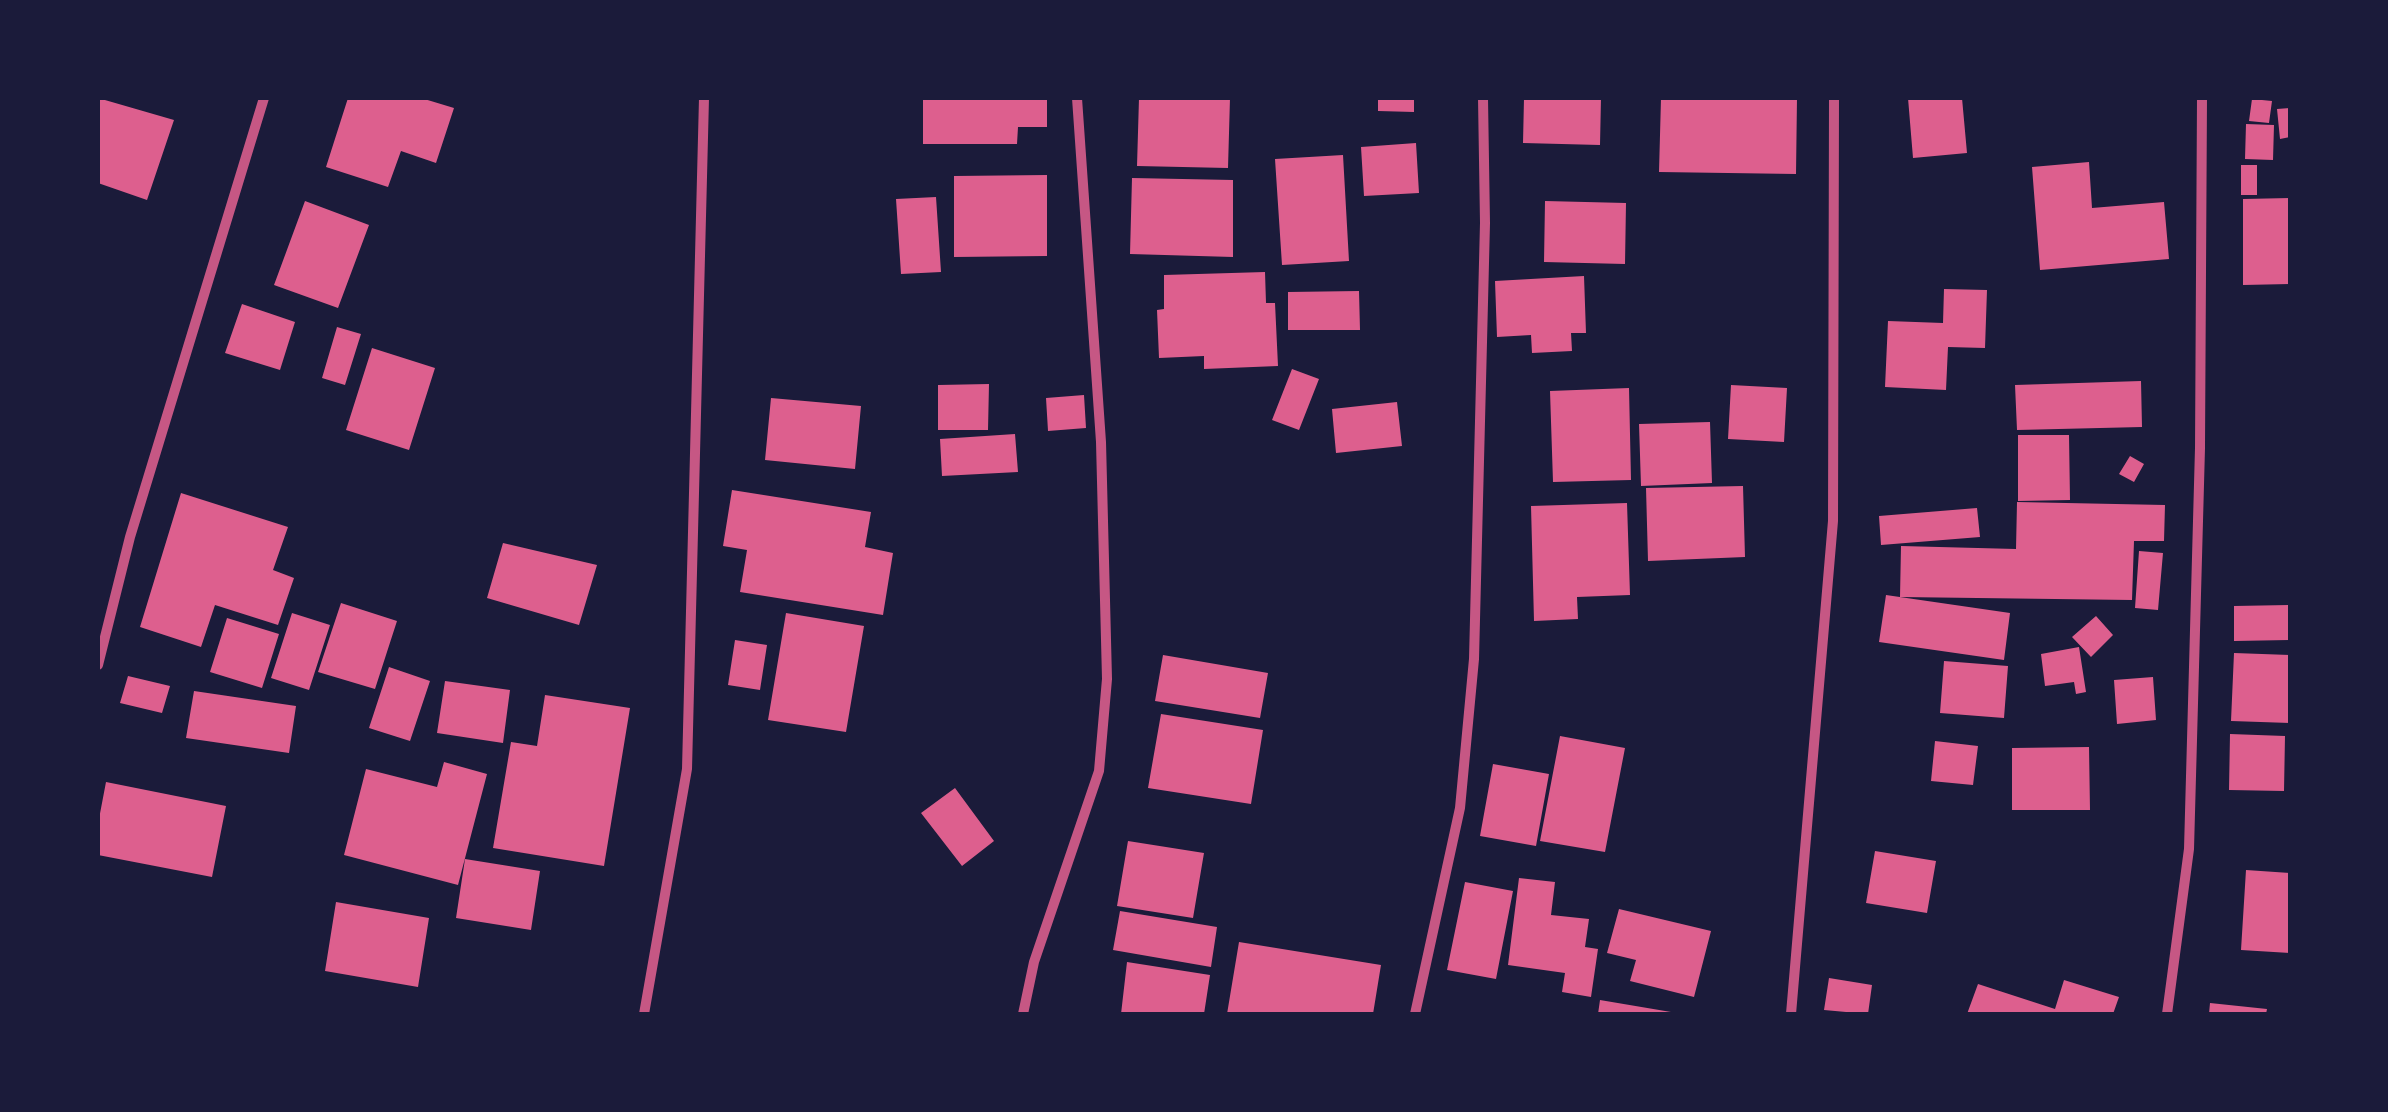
<!DOCTYPE html>
<html>
<head>
<meta charset="utf-8">
<style>
	body { margin:0 }
	#map { position:relative; width:2388px; height:1112px; overflow:hidden; background:#1b1b3a; font-family:"Roboto Condensed",sans-serif }
	canvas { display:block }
	.frame { position:absolute; inset:0; border:100px solid #1b1b3a; pointer-events:none }
</style>
</head>
<body>
<div id="map">
<canvas width="2388" height="1112"></canvas>
<div class="frame"></div>
</div>
<script>
const g = document.querySelector('canvas').getContext('2d');
g.lineJoin = 'round';
function fillPath(path, color) {
  g.fillStyle = color;
  g.fill(path, 'evenodd');
}
function toPath(rows) {
  const path = new Path2D();
  for (const r of rows) {
    path.moveTo(r[0], r[1]);
    for (let i = 2; i < r.length; i += 2) path.lineTo(r[i], r[i + 1]);
  }
  return path;
}
function trace(path, color, width, dash) {
  g.strokeStyle = color;
  g.lineWidth = width;
  g.lineCap = dash ? 'butt' : 'round';
  g.setLineDash(dash || []);
  g.stroke(path);
}
fillPath(toPath([
	[98,98,174,120,147,200,98,183],
	[348,98,421,98,454,108,436,163,401,151,388,187,326,167],
	[923,98,1047,98,1047,127,1018,127,1017,144,923,144],
	[1139,98,1230,98,1228,168,1137,166],
	[1378,98,1414,98,1414,112,1378,111],
	[1524,98,1601,98,1600,145,1523,143],
	[1661,98,1797,98,1796,174,1659,172],
	[1908,98,1962,98,1967,153,1913,158],
	[2252,99,2272,101,2269,123,2249,121],
	[2290,108,2290,137,2280,139,2277,109],
	[2246,124,2274,125,2273,160,2245,159],
	[1416,143,1419,193,1364,196,1361,147],
	[1343,155,1349,261,1282,265,1275,159],
	[2089,162,2092,208,2164,202,2169,259,2040,270,2032,167],
	[2241,165,2257,165,2257,195,2241,195],
	[1047,175,1047,256,954,257,954,176],
	[1132,178,1233,180,1233,257,1130,254],
	[936,197,941,272,901,274,896,199],
	[2290,198,2290,284,2243,285,2243,199],
	[305,201,369,225,338,308,274,285],
	[1545,201,1626,203,1625,264,1544,262],
	[1265,272,1266,303,1275,303,1278,366,1204,369,1204,356,1159,358,1157,310,1164,309,1164,275],
	[1584,276,1586,333,1571,333,1572,351,1532,353,1531,335,1497,337,1495,281],
	[1944,289,1987,290,1985,348,1948,347,1946,390,1885,387,1888,321,1943,323],
	[1359,291,1360,330,1288,330,1288,292],
	[242,304,295,322,280,370,225,353],
	[337,327,361,334,345,385,322,378],
	[372,348,435,368,409,450,346,430],
	[1292,369,1319,379,1299,430,1272,420],
	[2141,381,2142,427,2017,430,2015,385],
	[989,384,988,430,938,430,938,385],
	[1731,385,1787,388,1784,442,1728,439],
	[1629,388,1631,480,1553,482,1550,391],
	[1084,395,1086,428,1048,431,1046,398],
	[771,398,861,406,855,469,765,460],
	[1397,402,1402,446,1336,453,1332,409],
	[1710,422,1712,483,1641,486,1639,424],
	[1015,434,1018,472,942,476,940,439],
	[2018,435,2069,435,2070,500,2018,501],
	[2130,456,2144,464,2134,482,2119,474],
	[1743,486,1745,557,1648,561,1646,488],
	[732,490,871,512,865,547,893,553,883,615,740,592,747,550,723,546],
	[181,493,288,527,273,570,294,578,278,625,215,605,201,647,140,627],
	[2017,502,2165,505,2164,541,2134,541,2132,600,1900,597,1901,546,2016,549],
	[1627,503,1630,595,1577,597,1578,619,1534,621,1531,506],
	[1977,508,1980,537,1881,545,1879,516],
	[503,543,597,565,579,625,487,598],
	[2139,551,2163,553,2158,610,2135,608],
	[1886,595,2010,613,2004,660,1879,642],
	[341,603,397,621,375,689,318,672],
	[2289,605,2289,640,2234,641,2234,606],
	[292,613,330,625,309,690,271,678],
	[786,613,864,626,846,732,768,720],
	[2096,616,2113,635,2091,657,2072,637],
	[227,618,279,634,262,688,210,672],
	[735,640,767,645,760,690,728,685],
	[2079,647,2086,692,2076,694,2074,682,2045,686,2041,654],
	[2234,653,2290,655,2290,723,2231,721],
	[1163,655,1268,673,1260,718,1155,701],
	[1944,661,2008,666,2004,718,1940,713],
	[389,667,430,681,410,741,369,728],
	[128,676,170,686,162,713,120,703],
	[2153,677,2156,720,2117,724,2114,680],
	[445,681,510,690,503,743,437,733],
	[194,691,296,706,289,753,186,738],
	[545,695,630,708,604,866,493,848,511,742,537,746],
	[1161,714,1263,730,1251,804,1148,788],
	[2230,734,2285,736,2284,791,2229,790],
	[1560,736,1625,748,1605,852,1540,841],
	[1935,741,1978,746,1973,785,1931,781],
	[2089,747,2090,810,2012,810,2012,748],
	[444,762,487,774,458,885,344,855,366,769,437,787],
	[1493,764,1549,774,1536,846,1480,836],
	[106,782,226,806,212,877,98,855,98,824],
	[955,788,994,841,962,866,921,813],
	[1128,841,1204,853,1193,918,1117,906],
	[1875,851,1936,861,1927,913,1866,903],
	[465,859,540,871,531,930,456,918],
	[2246,870,2290,873,2290,953,2241,950],
	[1519,878,1555,882,1551,915,1589,919,1585,947,1598,949,1591,997,1562,992,1565,973,1508,965],
	[1465,882,1513,891,1496,979,1447,970],
	[336,902,429,918,418,987,325,971],
	[1619,909,1711,931,1694,997,1630,981,1636,960,1607,953],
	[1120,911,1217,927,1211,967,1113,950],
	[1239,942,1381,965,1373,1014,1227,1014],
	[1127,962,1210,975,1204,1014,1121,1014],
	[1829,978,1872,985,1868,1014,1824,1010],
	[2064,980,2119,997,2113,1014,1967,1014,1978,984,2055,1009],
	[1600,1000,1671,1012,1671,1014,1598,1014],
	[2210,1003,2267,1009,2266,1014,2209,1014]
]), '#dd5f8e');
trace(toPath([
	[98,665,130,537,264,98],
	[644,1014,687,769,704,98],
	[1023,1014,1034,962,1099,771,1107,679,1101,442,1077,98],
	[1415,1014,1460,808,1474,659,1485,223,1483,98],
	[1791,1014,1833,521,1834,98],
	[2167,1014,2189,849,2200,448,2202,98]
]), '#c65784', 10);
</script>
</body>
</html>
